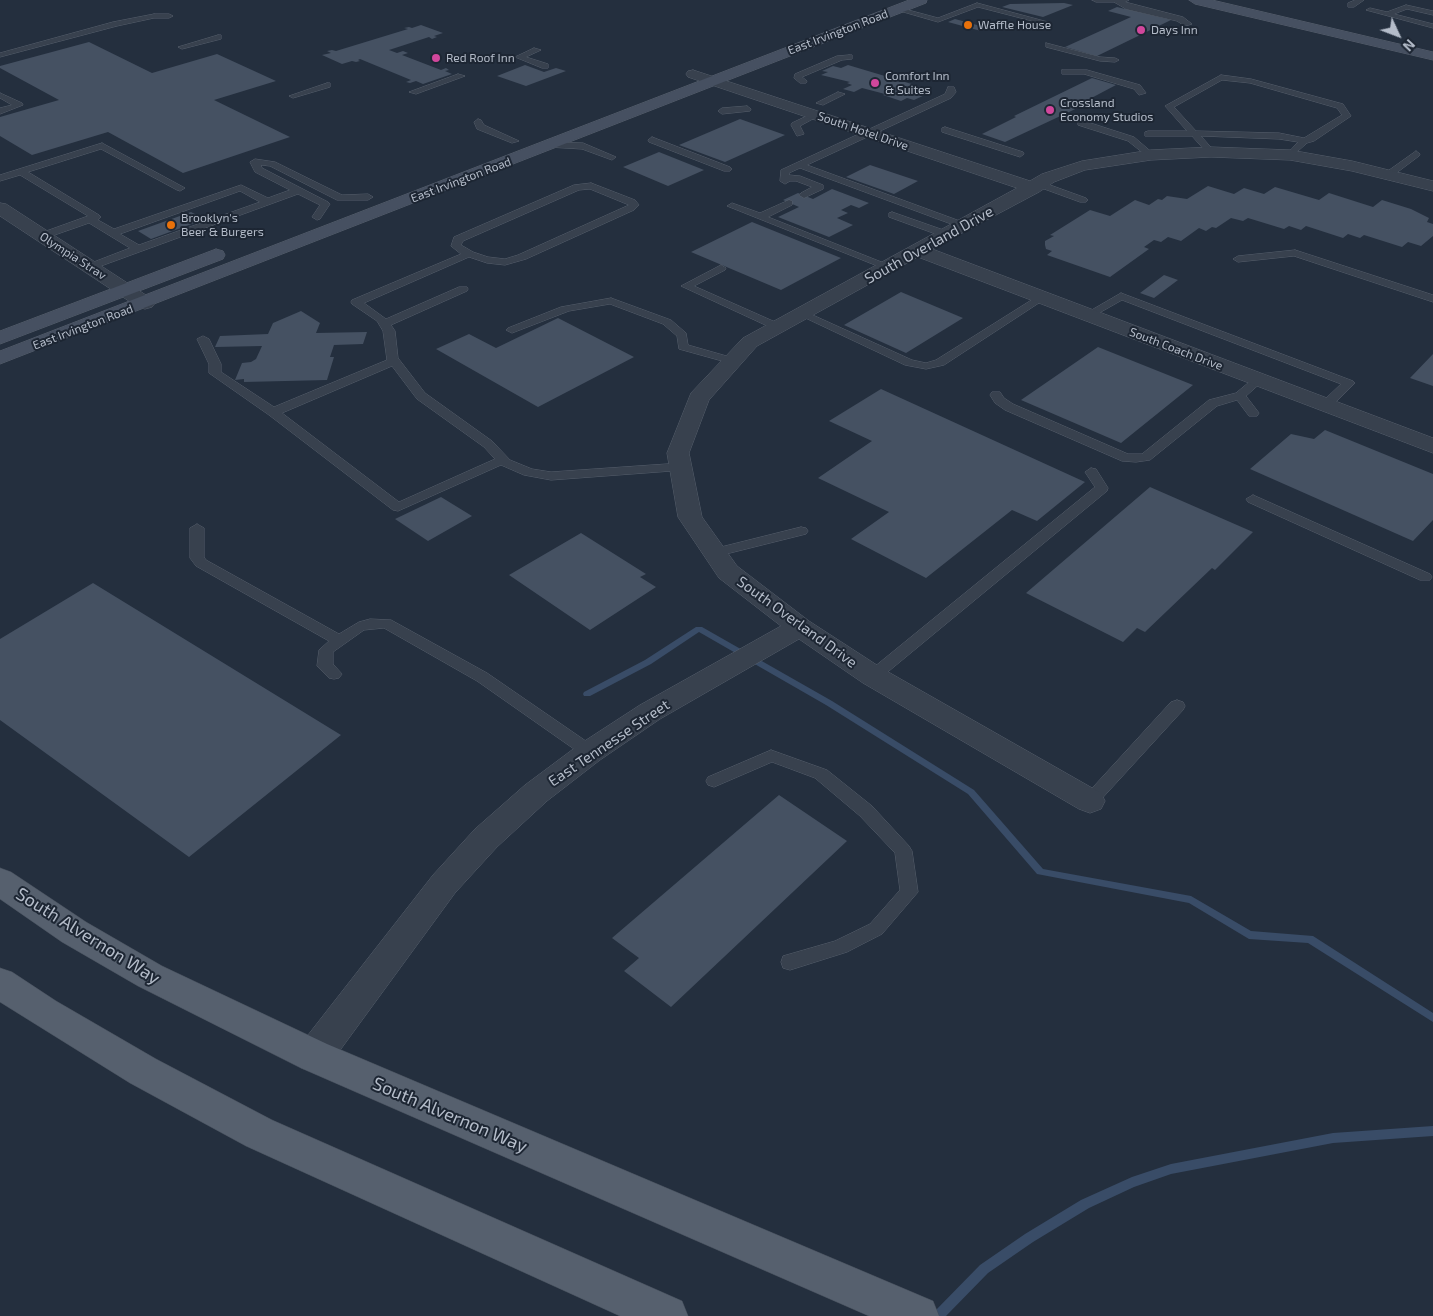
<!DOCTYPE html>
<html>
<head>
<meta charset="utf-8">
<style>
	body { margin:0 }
	#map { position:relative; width:1433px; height:1316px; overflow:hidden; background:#242f3e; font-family:"Exo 2",sans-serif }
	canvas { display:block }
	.north { position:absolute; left:1373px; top:10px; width:50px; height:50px; -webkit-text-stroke:4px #1d2633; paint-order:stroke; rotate:133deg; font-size:14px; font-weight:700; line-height:20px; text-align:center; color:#b4bcc9 }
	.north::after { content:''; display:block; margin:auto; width:18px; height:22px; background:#b4bcc9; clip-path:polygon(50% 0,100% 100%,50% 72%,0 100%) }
</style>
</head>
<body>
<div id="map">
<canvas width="1433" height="1316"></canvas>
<div class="north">N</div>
</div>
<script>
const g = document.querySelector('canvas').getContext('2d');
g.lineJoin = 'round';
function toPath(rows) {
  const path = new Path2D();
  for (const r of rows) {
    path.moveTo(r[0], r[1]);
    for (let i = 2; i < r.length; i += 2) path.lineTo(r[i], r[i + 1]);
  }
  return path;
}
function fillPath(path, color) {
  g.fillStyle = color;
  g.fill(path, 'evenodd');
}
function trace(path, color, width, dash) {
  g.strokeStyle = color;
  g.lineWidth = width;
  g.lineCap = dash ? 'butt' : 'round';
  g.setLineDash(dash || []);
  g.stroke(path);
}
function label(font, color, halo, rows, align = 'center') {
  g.font = font + ' "Exo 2",sans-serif';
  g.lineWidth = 4;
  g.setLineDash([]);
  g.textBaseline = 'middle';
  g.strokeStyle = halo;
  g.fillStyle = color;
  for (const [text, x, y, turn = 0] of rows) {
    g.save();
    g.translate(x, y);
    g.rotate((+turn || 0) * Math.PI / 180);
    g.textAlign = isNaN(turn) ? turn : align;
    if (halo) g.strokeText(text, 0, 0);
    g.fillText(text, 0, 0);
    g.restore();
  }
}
fillPath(toPath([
	[696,627,702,627,832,701,974,790,1043,869,1191,896,1251,931,1313,936,1433,1013,1433,1022,1308,943,1249,939,1189,903,1037,874,968,794,826,705,699,632,651,664,590,696,584,696,583,694,584,692,645,660,696,627],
	[1433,1126,1433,1136,1333,1143,1171,1174,1134,1187,1089,1208,1033,1242,988,1273,946,1316,932,1316,934,1312,980,1265,1025,1234,1081,1200,1132,1177,1171,1164,1333,1133,1433,1126]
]), '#394c67');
fillPath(toPath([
	[1064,3,1073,5,1043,17,1002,7,1010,4],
	[1117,7,1171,20,1097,56,1065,47,1131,17,1108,11],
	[955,19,988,28,981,31,948,22],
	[421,25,443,33,434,36,437,37,432,39,429,37,389,50,397,53,403,51,408,53,402,55,441,70,446,68,449,70,445,71,452,74,423,84,416,81,410,83,406,82,411,80,360,59,358,60,360,61,356,62,352,61,342,64,322,55,331,53,327,51,332,50,336,51,408,29,404,28,409,27,412,28],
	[89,42,152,73,217,54,276,81,214,100,290,137,183,173,108,132,32,155,0,136,0,117,59,100,0,68,0,66],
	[525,65,544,72,556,68,566,71,526,86,497,76],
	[848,65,925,88,919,91,927,94,914,100,907,98,901,101,883,95,885,94,862,88,854,92,843,89,852,85,847,83,850,82,821,75,828,72,822,71,833,66,841,68],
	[1092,78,1116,85,1082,103,1086,104,1005,142,982,134,1016,117,1014,116],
	[740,119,785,135,725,162,679,145],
	[659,152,704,170,668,186,623,167],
	[870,165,918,181,894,194,846,177],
	[1208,186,1234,194,1244,188,1264,194,1275,187,1319,200,1329,193,1373,207,1382,200,1411,209,1429,218,1427,222,1433,224,1433,236,1421,246,1408,242,1402,247,1364,235,1360,238,1348,234,1343,238,1306,226,1301,230,1289,226,1284,229,1248,218,1243,221,1231,218,1216,228,1212,227,1206,231,1199,228,1181,241,1168,237,1161,242,1154,240,1144,247,1149,249,1110,277,1047,255,1052,251,1046,249,1045,245,1045,241,1054,236,1050,235,1090,210,1110,216,1135,200,1149,205,1158,199,1162,200,1167,196,1187,199],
	[832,189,869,203,859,208,851,205,841,210,848,213,837,218,853,225,829,237,778,217,799,207,783,200,798,193,813,199],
	[191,212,205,219,151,239,138,231],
	[752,222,841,258,781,290,691,252],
	[1164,275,1178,280,1154,298,1140,293],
	[901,292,963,318,906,353,844,325],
	[301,311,320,323,316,333,367,332,363,344,334,345,330,357,334,357,327,380,244,382,244,379,235,380,242,363,251,362,256,359,262,346,215,347,220,336,268,334,273,323],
	[558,318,634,357,538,407,436,349,469,334,496,348],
	[1098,347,1193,385,1121,443,1021,400],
	[1433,354,1433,386,1410,378],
	[881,389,1085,482,1037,521,1012,510,926,578,851,539,889,512,818,478,872,441,829,421],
	[1325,430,1433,474,1433,520,1413,541,1250,469,1291,434,1314,439],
	[1150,487,1253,532,1215,570,1212,568,1145,632,1137,628,1123,642,1026,593],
	[441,497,472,516,428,541,395,519],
	[581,533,646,574,640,577,656,587,590,630,509,575],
	[93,583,341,735,189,857,0,720,0,639],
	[779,795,847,841,671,1007,624,971,639,958,612,938]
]), '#455162');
const lane = toPath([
	[1092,0,1129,0,1125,2,1183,17,1192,24,1185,26,1177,21,1126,9,1114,2,1096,2,1092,0],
	[1355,0,1364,0,1354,7,1348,7,1348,3,1355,0],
	[977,3,1048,22,1044,24,978,7,938,22,893,9,897,7,938,18,977,3],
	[1406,5,1433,11,1433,15,1407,9,1394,14,1433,24,1433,28,1366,10,1370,8,1387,12,1406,5],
	[154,14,169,14,173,16,169,18,154,18,117,26,0,57,0,53,113,22,154,14],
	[218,35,221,35,221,39,182,49,178,47,218,35],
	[1046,43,1100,57,1115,58,1119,60,1115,62,1100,61,1046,47,1046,43],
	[534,48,541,50,526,57,548,64,548,68,542,68,515,57,534,48],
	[849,55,852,55,852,59,842,60,802,77,807,81,806,83,800,83,794,78,795,74,837,56,849,55],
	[1062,70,1087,70,1140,85,1146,93,1139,95,1134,89,1084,74,1062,74,1062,70],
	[458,74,465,76,416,94,409,92,458,74],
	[1221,75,1251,79,1343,104,1351,116,1314,141,1307,143,1290,158,1286,155,1298,142,1279,139,1201,136,1215,152,1211,155,1208,154,1192,136,1145,136,1145,132,1148,131,1187,131,1165,106,1221,75],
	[1222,80,1250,83,1337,108,1342,115,1304,138,1279,133,1196,131,1174,107,1222,80],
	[327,83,330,83,330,87,293,98,289,96,327,83],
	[948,87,954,87,956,92,951,98,807,165,968,224,968,228,962,228,800,168,789,173,789,175,800,176,823,185,823,189,804,198,799,195,801,193,812,187,796,181,790,181,785,184,780,181,781,170,945,94,948,87],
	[838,92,845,94,823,105,816,103,838,92],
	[0,93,22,103,23,105,0,114,0,108,12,105,0,98,0,93],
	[747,106,751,109,750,111,722,114,718,111,722,108,747,106],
	[813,113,820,115,800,126,804,134,797,136,791,125,792,123,813,113],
	[478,119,481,120,484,125,519,141,512,143,477,129,474,122,478,119],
	[1081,120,1134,137,1155,155,1151,158,1148,157,1128,141,1078,125,1078,121,1081,120],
	[945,127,1023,152,1024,154,1020,157,1017,156,942,132,942,128,945,127],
	[652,137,730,167,732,169,730,171,724,171,649,142,648,140,652,137],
	[551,142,583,143,616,157,612,160,582,149,548,147,547,145,551,142],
	[102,143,185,188,180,191,177,190,101,149,28,172,99,215,101,217,98,220,114,229,241,185,268,198,290,190,255,172,250,162,255,159,275,162,342,195,368,194,373,197,368,200,337,200,270,166,261,165,262,168,328,202,330,204,320,219,317,220,312,217,320,205,298,194,90,270,85,267,86,265,130,248,89,223,46,238,38,238,38,234,88,216,20,175,0,181,0,175,102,143],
	[240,191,260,202,139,245,120,234,240,191],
	[1416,151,1420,154,1419,156,1391,177,1385,177,1385,173,1416,151],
	[1039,181,1086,198,1088,200,1086,202,1080,202,1036,186,1034,184,1039,181],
	[591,183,635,200,639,205,634,210,526,259,505,265,487,263,469,257,364,303,386,319,459,287,467,287,468,289,467,291,391,325,395,331,398,358,425,393,492,441,510,460,532,469,551,472,681,463,685,464,687,467,685,470,551,480,524,475,501,465,398,511,393,510,269,415,209,373,209,364,197,339,203,336,209,339,221,364,221,372,274,407,387,360,383,331,377,321,352,304,351,302,352,300,461,254,451,246,454,237,574,185,591,183],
	[590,189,629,205,518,255,505,259,488,257,473,252,461,245,463,241,579,190,590,189],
	[392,366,417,399,484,447,495,459,399,502,282,413,392,366],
	[789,200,792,201,792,205,768,217,894,267,889,270,885,269,727,206,732,203,760,213,789,200],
	[892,212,952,233,953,235,948,238,944,237,889,217,889,213,892,212],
	[1295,250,1433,295,1433,302,1294,256,1238,262,1233,259,1238,256,1295,250],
	[721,265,726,268,725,270,694,286,782,325,784,327,782,329,774,329,681,286,721,265],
	[1121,293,1353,381,1355,383,1330,408,1322,408,1320,405,1322,402,1341,384,1122,300,1092,317,1084,317,1083,315,1121,293],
	[1041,294,1045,295,1046,297,1045,299,944,365,926,369,905,365,797,314,798,312,806,312,912,360,926,363,936,360,1041,294],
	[611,298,671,320,686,333,688,345,737,359,739,361,733,364,679,349,677,336,663,324,610,304,569,311,512,333,506,330,508,328,561,307,611,298],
	[1258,377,1264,380,1246,396,1259,413,1257,416,1249,416,1237,400,1217,406,1150,460,1136,462,1122,461,1005,410,995,403,990,395,992,392,1000,392,1004,398,1013,404,1128,454,1142,454,1209,400,1236,393,1254,378,1258,377],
	[1091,468,1096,469,1108,488,1107,491,878,680,873,681,868,680,865,676,868,672,1095,487,1085,472,1091,468],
	[1253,495,1430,574,1432,577,1430,580,1420,580,1248,502,1246,499,1253,495],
	[197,524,204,528,204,557,206,560,339,634,359,622,370,619,391,620,487,673,596,748,598,752,596,756,590,758,584,756,477,681,384,628,364,630,333,652,333,664,342,674,339,678,334,679,329,678,317,666,319,650,329,641,196,566,190,558,190,528,197,524],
	[801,527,806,528,808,531,806,534,714,557,709,556,707,553,709,550,801,527],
	[1177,700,1183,702,1185,706,1183,710,1096,805,1090,807,1084,805,1082,801,1084,797,1171,702,1177,700],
	[771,750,827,770,872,806,909,846,912,851,918,892,882,934,847,952,790,970,783,968,781,962,783,956,835,941,870,924,900,890,895,853,860,816,815,778,772,762,714,787,708,785,706,781,708,777,771,750]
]);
const street = toPath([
	[693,70,1030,181,1042,174,1082,161,1151,150,1211,147,1290,150,1352,161,1433,181,1433,191,1352,171,1290,160,1211,157,1151,160,1085,170,1054,182,1039,192,932,249,1433,438,1433,453,918,257,757,346,709,400,689,453,702,517,737,566,809,621,883,669,1101,793,1105,801,1101,809,1090,813,1079,809,863,683,799,639,660,719,600,760,547,801,497,847,455,893,327,1068,314,1072,301,1068,296,1056,301,1044,433,875,475,829,525,785,580,744,640,705,781,626,719,578,678,517,667,453,691,393,743,338,1017,188,688,77,686,74,688,71,693,70],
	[0,203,6,204,152,299,155,303,152,307,145,309,138,307,0,216,0,203]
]);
const secondary = toPath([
	[909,0,927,0,926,3,0,364,0,351,909,0],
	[1189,0,1212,0,1433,52,1433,60,1195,4,1189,0],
	[216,249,223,251,225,255,223,259,0,344,0,331,216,249]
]);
const primary = toPath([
	[0,868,11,872,86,922,162,966,327,1044,933,1301,939,1316,869,1316,301,1068,138,986,62,942,0,899,0,868],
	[0,968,12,972,56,1001,156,1059,272,1120,682,1301,688,1316,620,1316,246,1146,130,1083,0,1002,0,968]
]);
trace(lane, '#565f6c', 1);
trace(street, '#565f6c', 1);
trace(secondary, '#565f6c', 1);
trace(primary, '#414a57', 1);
fillPath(lane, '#38414e');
fillPath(street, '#38414e');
fillPath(secondary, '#465061');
fillPath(primary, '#56606e');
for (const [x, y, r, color] of [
	[968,25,5,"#e8710a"],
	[1141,30,5,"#d1479c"],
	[436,58,5,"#d1479c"],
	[875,83,5,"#d1479c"],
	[1050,110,5,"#d1479c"],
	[171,225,5,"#e8710a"]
]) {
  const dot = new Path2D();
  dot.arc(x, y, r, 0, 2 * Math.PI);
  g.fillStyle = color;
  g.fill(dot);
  trace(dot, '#1d2633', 2);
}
label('12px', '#b4bcc9', '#1d2633', [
	["Waffle House",978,25],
	["Days Inn",1151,30],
	["Red Roof Inn",446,58],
	["Comfort Inn",885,76],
	["& Suites",885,90],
	["Crossland",1060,103],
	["Economy Studios",1060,117],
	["Brooklyn's",181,218],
	["Beer & Burgers",181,232]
], 'left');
label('12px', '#b4bcc9', '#1d2633', [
	["East Irvington Road",838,32,-21],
	["South Hotel Drive",863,131,19],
	["East Irvington Road",461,180,-21],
	["Olympia Strav",73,256,33],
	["East Irvington Road",83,327,-21],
	["South Coach Drive",1176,349,21]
]);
label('15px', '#b4bcc9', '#1d2633', [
	["South Overland Drive",929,245,-29],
	["South Overland Drive",797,622,36],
	["East Tennesse Street",609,743,-34]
]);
label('18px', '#b4bcc9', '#1d2633', [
	["South Alvernon Way",88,936,32],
	["South Alvernon Way",450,1115,23]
]);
</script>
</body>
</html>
